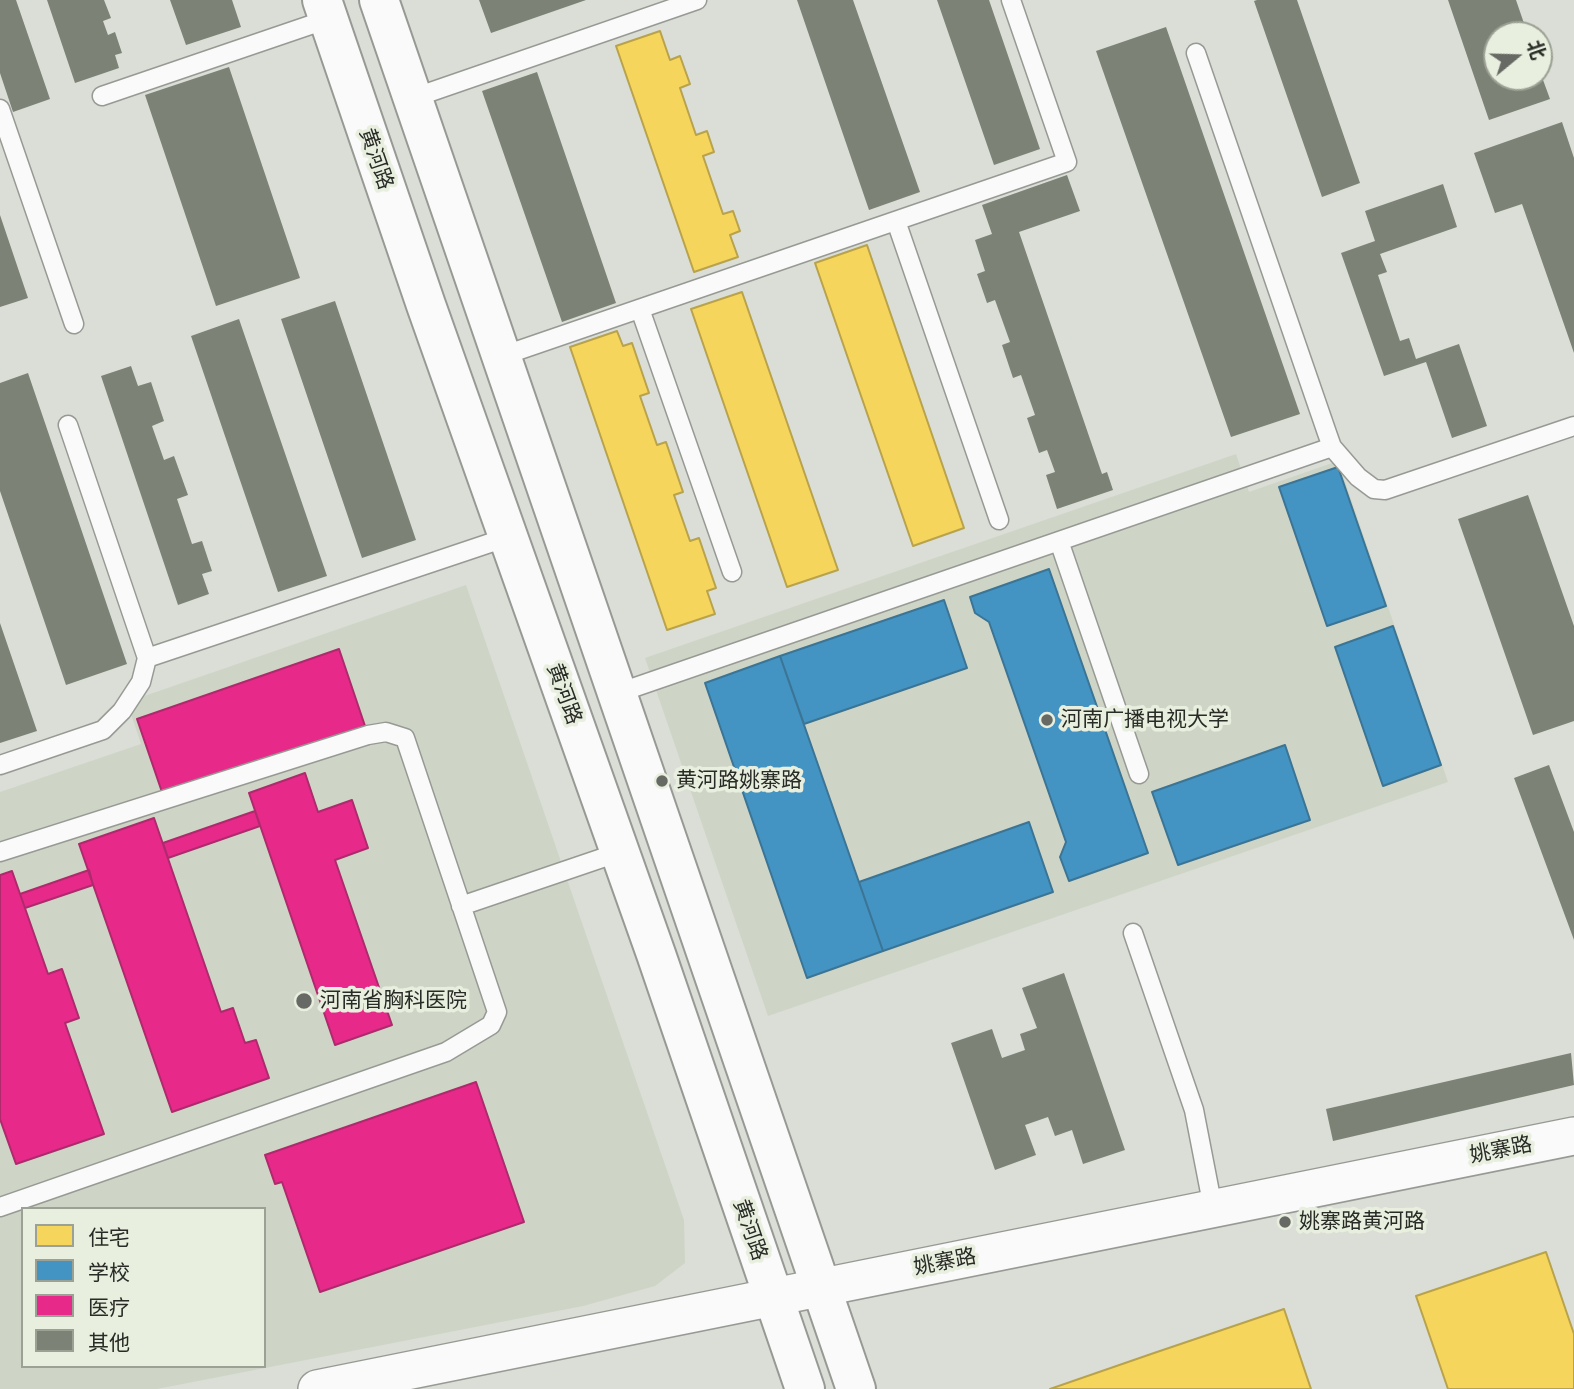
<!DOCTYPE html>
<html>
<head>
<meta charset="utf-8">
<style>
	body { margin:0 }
	#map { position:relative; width:1574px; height:1389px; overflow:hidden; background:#daded6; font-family:Inter,"Noto Sans SC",sans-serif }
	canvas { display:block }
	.legend { position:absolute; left:21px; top:1207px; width:245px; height:161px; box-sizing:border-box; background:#e8efdf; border:2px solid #9ca195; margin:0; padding:9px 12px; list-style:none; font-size:21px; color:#292c26 }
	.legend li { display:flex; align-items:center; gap:14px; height:35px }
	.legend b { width:35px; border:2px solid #9ca195 }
	.north { position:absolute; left:1483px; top:21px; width:70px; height:70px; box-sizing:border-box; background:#e8efdf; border:2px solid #9ca195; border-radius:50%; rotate:71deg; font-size:19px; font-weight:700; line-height:28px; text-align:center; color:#292c26 }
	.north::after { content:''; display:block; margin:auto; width:24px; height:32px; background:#676a64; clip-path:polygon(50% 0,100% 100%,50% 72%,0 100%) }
</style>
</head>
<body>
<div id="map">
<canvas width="1574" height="1389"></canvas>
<ul class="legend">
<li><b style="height:19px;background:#f6d55c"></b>住宅</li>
<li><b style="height:19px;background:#4393c3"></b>学校</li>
<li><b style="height:19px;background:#e7298a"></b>医疗</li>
<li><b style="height:19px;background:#7c8275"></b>其他</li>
</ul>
<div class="north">北</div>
</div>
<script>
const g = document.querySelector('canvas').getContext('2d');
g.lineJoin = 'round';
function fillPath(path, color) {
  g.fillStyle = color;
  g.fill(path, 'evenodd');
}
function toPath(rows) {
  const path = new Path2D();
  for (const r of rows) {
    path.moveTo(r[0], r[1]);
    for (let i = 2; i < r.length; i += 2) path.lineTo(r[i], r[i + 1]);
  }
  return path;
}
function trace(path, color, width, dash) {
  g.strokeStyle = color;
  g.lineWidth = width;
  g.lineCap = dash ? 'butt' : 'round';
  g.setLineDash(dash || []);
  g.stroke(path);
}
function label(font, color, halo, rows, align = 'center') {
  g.font = font + ' Inter,"Noto Sans SC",sans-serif';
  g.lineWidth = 7;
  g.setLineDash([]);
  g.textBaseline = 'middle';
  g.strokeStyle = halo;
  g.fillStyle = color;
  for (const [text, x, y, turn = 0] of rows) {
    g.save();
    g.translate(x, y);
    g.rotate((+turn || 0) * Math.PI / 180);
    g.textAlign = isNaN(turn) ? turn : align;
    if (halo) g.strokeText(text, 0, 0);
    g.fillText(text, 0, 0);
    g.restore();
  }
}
fillPath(toPath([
	[1236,454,1249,492,1338,461,1448,782,768,1016,645,658],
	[466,585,684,1220,685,1263,655,1286,583,1306,157,1389,0,1389,0,792,141,744,127,702],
	[23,1209,264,1209,264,1366,23,1366]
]), '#ced5c6');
const homes = toPath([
	[660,31,670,60,680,56,690,84,680,88,696,135,707,131,714,152,703,156,723,214,733,211,740,231,730,235,738,257,694,272,616,46,660,31],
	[867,245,964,528,913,546,815,263,867,245],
	[742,292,838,570,787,587,691,309,742,292],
	[617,331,623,346,632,343,649,393,640,396,657,445,666,442,683,492,674,495,690,541,699,538,716,588,707,591,715,614,667,630,570,347,617,331],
	[1546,1252,1574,1334,1574,1389,1448,1389,1416,1296,1546,1252],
	[1284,1309,1311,1389,1050,1389,1154,1353,1284,1309]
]);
fillPath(homes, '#f6d55c');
trace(homes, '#b8a24c', 2);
const schools = toPath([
	[1338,467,1386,606,1327,626,1279,487,1338,467],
	[1049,569,1148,853,1069,881,1060,857,1066,842,989,622,975,613,970,597,1049,569],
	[944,600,967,668,804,724,780,656,944,600],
	[1393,626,1441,765,1383,786,1335,647,1393,626],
	[780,656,883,951,807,978,705,683,780,656],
	[1285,745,1310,820,1178,865,1152,792,1285,745],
	[1029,822,1053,892,883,951,859,882,1029,822]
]);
fillPath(schools, '#4393c3');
trace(schools, '#3b7494', 2);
const health = toPath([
	[339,649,365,726,163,795,137,719,339,649],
	[305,773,318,812,352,800,368,848,335,860,392,1025,335,1045,249,793,305,773],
	[255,811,260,826,168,858,163,843,255,811],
	[154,818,221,1012,233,1008,245,1043,256,1040,269,1078,172,1112,79,844,154,818],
	[89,870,93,885,25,908,20,894,89,870],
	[12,871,48,974,62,969,79,1018,65,1023,104,1134,16,1164,0,1119,0,875,12,871],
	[476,1082,524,1222,320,1292,282,1182,275,1184,265,1155,476,1082]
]);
fillPath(health, '#e7298a');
trace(health, '#ae2a6c', 2);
fillPath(toPath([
	[0,0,16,0,50,99,13,112,0,73],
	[47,0,104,0,111,18,103,21,108,35,115,32,122,53,115,55,119,68,75,83],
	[170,0,232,0,241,27,186,45],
	[479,0,586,0,491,33],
	[797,0,853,0,920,192,869,210],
	[937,0,989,0,1040,149,994,165],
	[1257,0,1297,0,1360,183,1322,197,1254,1],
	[1448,0,1516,0,1528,35,1497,35,1497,77,1539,77,1539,69,1550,99,1489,120],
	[1166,27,1300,414,1231,437,1096,51],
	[229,67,300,278,216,306,145,95],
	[537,72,616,303,562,322,482,91],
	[1562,122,1574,158,1574,353,1522,204,1495,213,1474,153],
	[1067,175,1080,211,1019,232,1102,474,1107,472,1113,490,1057,509,1046,475,1055,472,1047,450,1039,453,1027,418,1035,415,1021,375,1013,378,1002,345,1010,342,995,300,987,303,977,274,985,271,975,240,992,234,982,205],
	[1443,184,1457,227,1380,254,1387,272,1378,275,1400,341,1409,338,1416,359,1459,344,1487,426,1452,438,1426,362,1384,376,1341,253,1375,241,1365,211],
	[0,215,28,298,0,307],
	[335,301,416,540,362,558,281,319],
	[239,319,327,576,278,592,191,336],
	[131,366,138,386,151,382,164,421,152,426,164,460,174,456,188,495,177,499,192,544,202,541,212,571,202,574,209,594,178,605,101,376],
	[28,373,127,664,66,685,0,491,0,383],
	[1528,495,1574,626,1574,721,1533,735,1458,519],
	[0,623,37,731,0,743],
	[1549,765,1574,832,1574,940,1514,778],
	[1064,973,1125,1150,1083,1164,1072,1130,1055,1136,1048,1117,1025,1125,1036,1155,995,1170,951,1043,992,1029,1002,1058,1025,1050,1020,1034,1037,1028,1022,988],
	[1571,1053,1574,1085,1333,1141,1326,1109]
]), '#7c8275');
const service = toPath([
	[1196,53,1327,433,1332,447,1358,477,1374,489,1385,490,1574,426],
	[102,96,328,19],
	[413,98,697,0],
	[0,109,74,324],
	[896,221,999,520],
	[640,309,732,572],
	[502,356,1067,162,1011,0],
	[68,425,147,658,508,537],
	[1059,541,1139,774],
	[618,693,1332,447],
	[0,765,103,730,122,711,141,682,147,658],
	[0,852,368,735,386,732,405,738,497,1012,491,1025,446,1052,0,1207],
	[461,906,620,852],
	[1133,933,1194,1110,1213,1208]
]);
const minor = toPath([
	[317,1389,1574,1136]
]);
const secondary = toPath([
	[322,0,426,305,656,954,805,1389],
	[379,0,856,1389]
]);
trace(service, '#979a94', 21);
trace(minor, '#979a94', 40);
trace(secondary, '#979a94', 42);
trace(service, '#f9faf9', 18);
trace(minor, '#f9faf9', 37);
trace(secondary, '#f9faf9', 38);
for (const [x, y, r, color] of [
	[1047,720,7,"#676a64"],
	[662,781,7,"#676a64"],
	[304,1001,9,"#676a64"],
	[1285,1222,7,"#676a64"]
]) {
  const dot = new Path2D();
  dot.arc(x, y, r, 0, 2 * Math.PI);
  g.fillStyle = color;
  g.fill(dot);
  trace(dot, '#e8efdf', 2.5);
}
label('21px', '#292c26', '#e8efdf', [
	["黄河路",376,159,71],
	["黄河路",564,694,70],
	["姚寨路",1501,1150,-11],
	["黄河路",750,1230,71],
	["姚寨路",945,1262,-11]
]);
label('21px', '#292c26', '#e8efdf', [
	["河南广播电视大学",1061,720],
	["黄河路姚寨路",676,781],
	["河南省胸科医院",320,1001],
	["姚寨路黄河路",1299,1222]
], 'left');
</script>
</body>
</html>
